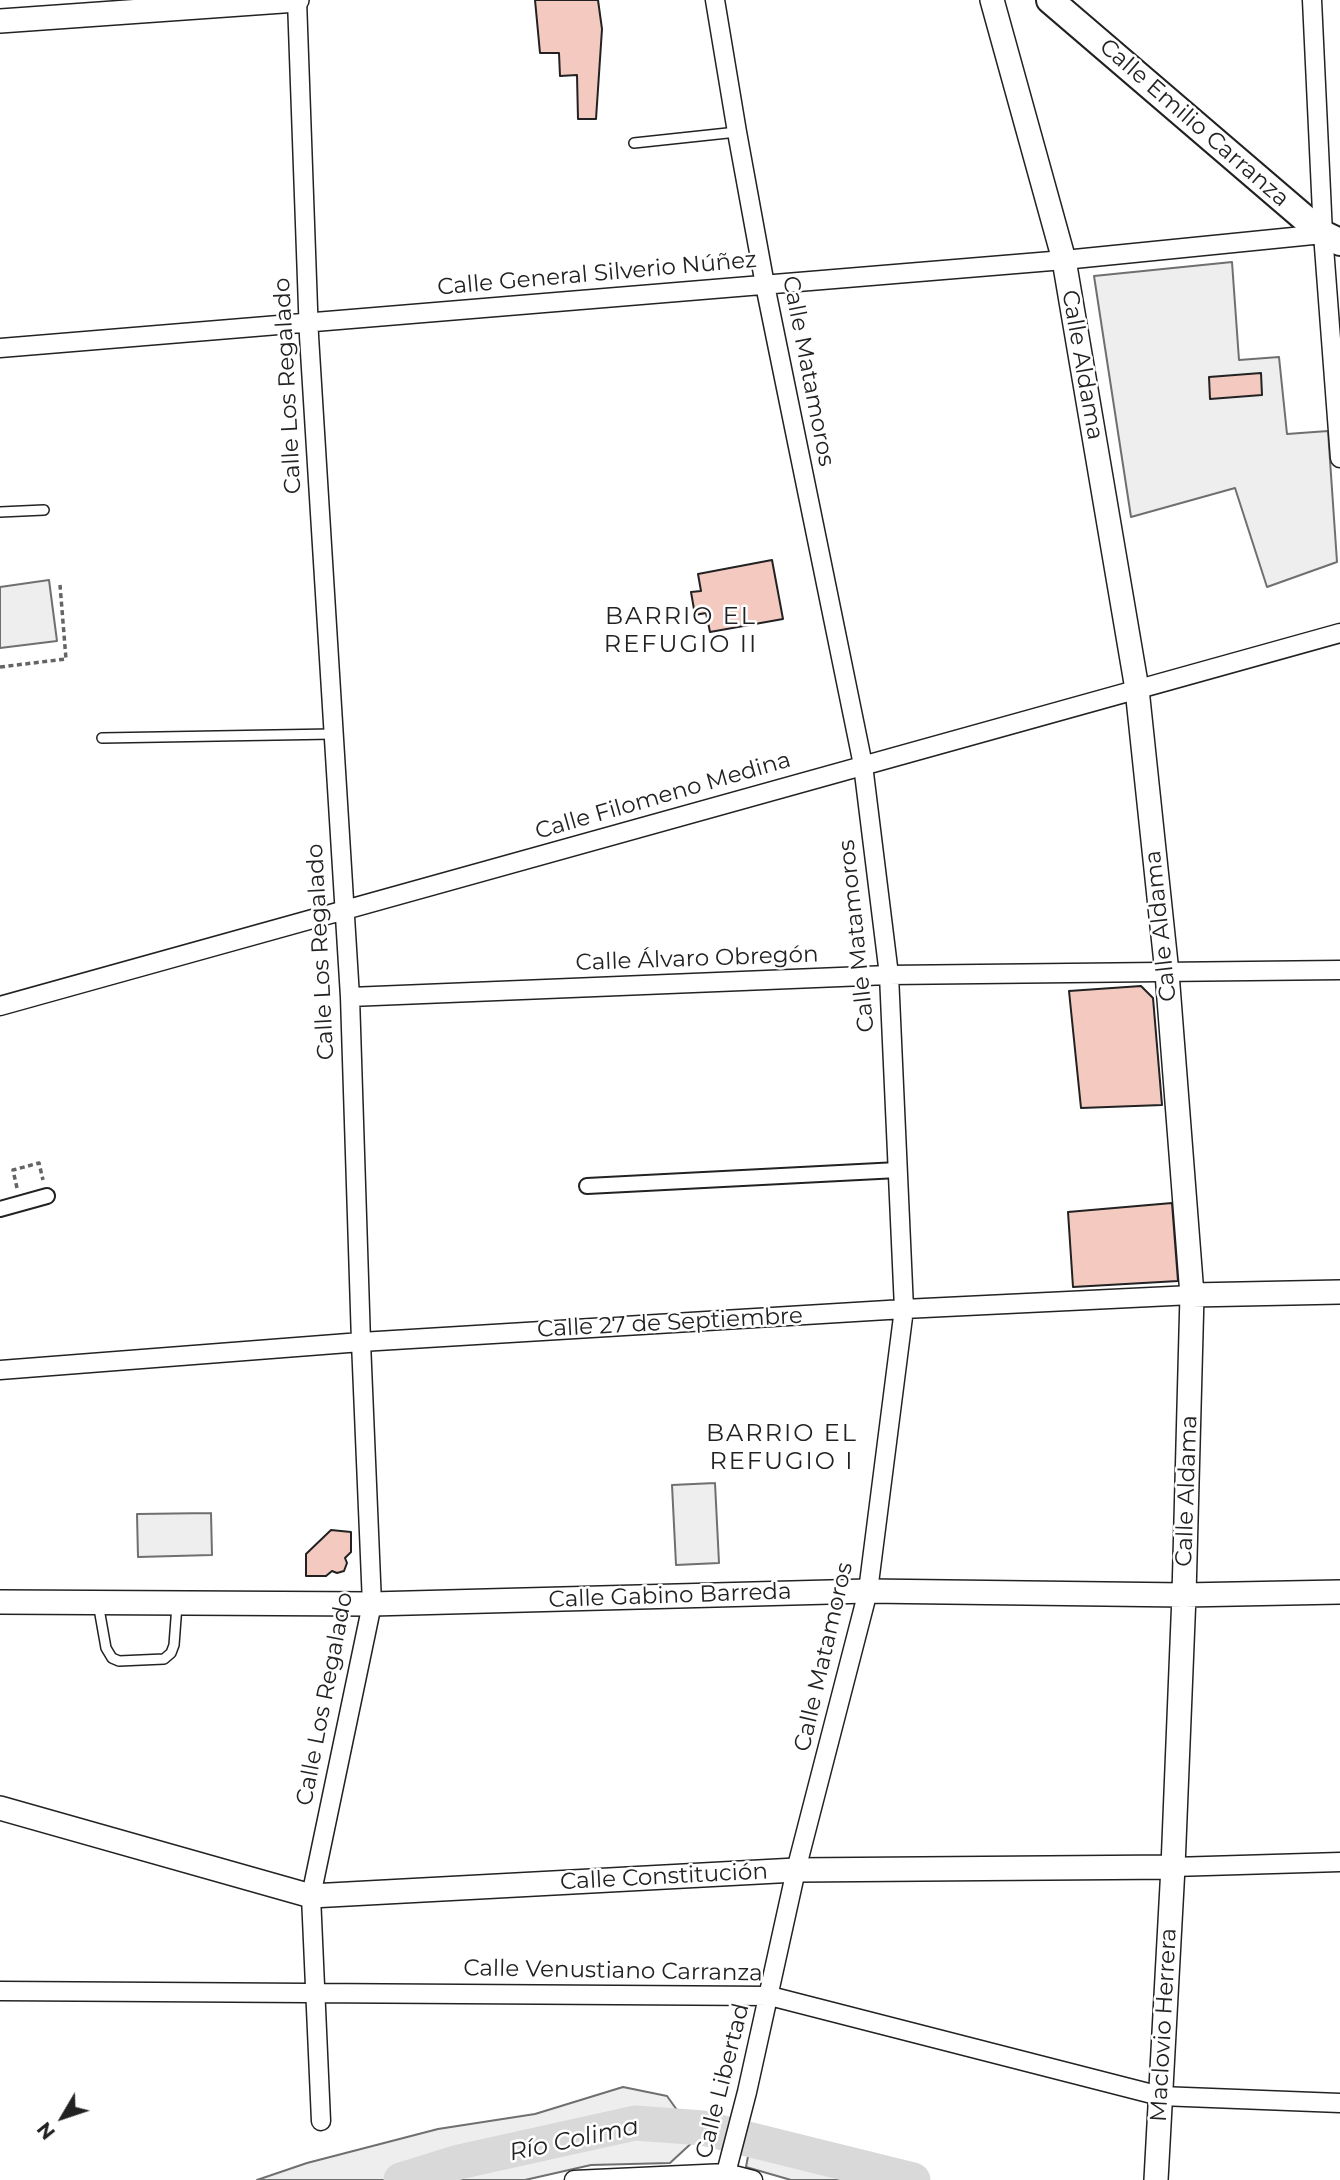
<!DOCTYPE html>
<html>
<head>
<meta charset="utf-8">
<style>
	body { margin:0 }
	#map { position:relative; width:1340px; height:2180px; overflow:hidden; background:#fff; font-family:Montserrat,sans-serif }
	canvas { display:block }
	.north { position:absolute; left:28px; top:2082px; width:70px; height:70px; -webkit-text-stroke:5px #fff; paint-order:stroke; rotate:231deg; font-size:19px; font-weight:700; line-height:28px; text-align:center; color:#222 }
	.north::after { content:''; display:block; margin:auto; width:24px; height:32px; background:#222; clip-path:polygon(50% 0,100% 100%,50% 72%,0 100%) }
</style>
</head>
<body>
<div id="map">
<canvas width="1340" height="2180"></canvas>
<div class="north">N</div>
</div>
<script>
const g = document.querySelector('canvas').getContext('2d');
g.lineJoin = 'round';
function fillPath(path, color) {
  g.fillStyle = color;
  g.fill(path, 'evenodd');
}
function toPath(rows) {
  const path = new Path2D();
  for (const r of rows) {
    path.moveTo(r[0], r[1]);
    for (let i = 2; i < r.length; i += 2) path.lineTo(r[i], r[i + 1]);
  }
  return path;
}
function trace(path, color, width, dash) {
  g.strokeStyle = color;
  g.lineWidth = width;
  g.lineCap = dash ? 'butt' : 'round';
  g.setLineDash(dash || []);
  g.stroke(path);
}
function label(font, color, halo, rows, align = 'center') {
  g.font = font + ' Montserrat,sans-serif';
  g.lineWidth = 5;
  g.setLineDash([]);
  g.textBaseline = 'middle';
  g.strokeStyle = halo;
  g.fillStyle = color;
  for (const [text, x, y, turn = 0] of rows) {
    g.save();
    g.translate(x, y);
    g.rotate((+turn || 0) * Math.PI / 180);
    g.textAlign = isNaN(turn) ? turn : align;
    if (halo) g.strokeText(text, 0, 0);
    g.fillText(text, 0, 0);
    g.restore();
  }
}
const green = toPath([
	[1232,262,1239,360,1279,357,1287,434,1328,431,1337,562,1267,587,1235,488,1131,517,1094,276,1232,262],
	[49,580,57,641,0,648,0,587,49,580],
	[715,1483,719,1563,676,1565,672,1485,715,1483],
	[211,1513,212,1555,138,1557,137,1514,211,1513],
	[623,2087,667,2096,697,2138,670,2163,591,2165,525,2180,257,2180,307,2163,438,2129,535,2114,623,2087],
	[750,2146,777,2151,825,2172,858,2171,875,2180,791,2180,746,2167,750,2146]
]);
fillPath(green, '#eee');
trace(green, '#6f6f6f', 2);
trace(toPath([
	[401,2180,459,2162,635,2123,703,2128,913,2180]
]), '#d9d9d9', 35);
const building = toPath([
	[535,0,598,0,602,29,596,119,578,119,577,75,560,76,559,53,540,53,535,0],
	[1261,373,1262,395,1210,399,1209,377,1261,373],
	[772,560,783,619,710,632,706,613,695,615,691,592,701,591,698,574,772,560],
	[1141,986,1153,998,1162,1105,1081,1108,1069,991,1141,986],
	[1172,1203,1178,1281,1073,1287,1068,1212,1172,1203],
	[331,1530,351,1532,351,1552,345,1558,347,1563,344,1571,337,1573,332,1571,326,1576,306,1576,306,1554,331,1530]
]);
fillPath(building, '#f3c9c0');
trace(building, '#222', 2);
const service = toPath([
	[634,143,737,132],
	[0,512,44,510],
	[102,738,333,734],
	[98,1603,106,1648,112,1658,119,1661,164,1659,171,1653,174,1645,177,1605]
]);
const pedestrian = toPath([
	[587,1186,898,1170],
	[0,1209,47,1196]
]);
const minor = toPath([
	[297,0,309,336,350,997,361,1342,372,1604,311,1896,321,2121],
	[715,0,737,132,765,285,863,765,889,975,904,1309,868,1591,796,1870,747,2092,726,2173,722,2180],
	[1312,0,1323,234,1340,458],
	[0,348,1064,260,1323,234],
	[350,997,889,975,1340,970],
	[0,1006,1340,633],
	[0,1370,361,1342,904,1309,1192,1295],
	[1173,1867,1340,1862],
	[0,1991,770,1996,1160,2096,1340,2103],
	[574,2180,726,2173,753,2180]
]);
const tertiary = toPath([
	[992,0,1064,260,1137,689,1167,973,1192,1295,1184,1595,1173,1867,1156,2180],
	[0,21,297,0],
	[1192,1295,1340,1292],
	[0,1602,372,1604,868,1591,1184,1595,1340,1592],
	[0,1808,311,1896,796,1870,1173,1867]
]);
const secondary = toPath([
	[1050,0,1323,234,1340,242]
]);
trace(service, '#222', 12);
trace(pedestrian, '#222', 18);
trace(minor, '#222', 21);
trace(tertiary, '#222', 26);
trace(secondary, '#222', 30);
trace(toPath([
	[0,667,66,659,60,585],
	[17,1188,13,1170,39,1163,43,1180]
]), '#646464', 3.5, [5, 3.5]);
trace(service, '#fff', 9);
trace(pedestrian, '#fff', 14);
trace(minor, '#fff', 18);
trace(tertiary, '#fff', 23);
trace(secondary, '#fff', 26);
label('23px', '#222', '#fff', [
	["Calle Emilio Carranza",1194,123,41],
	["Calle General Silverio Núñez",597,274,-5],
	["Calle Aldama",1082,365,80],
	["Calle Matamoros",808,371,79],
	["Calle Los Regalado",288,386,-93],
	["Calle Filomeno Medina",663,796,-16],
	["Calle Aldama",1161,926,-96],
	["Calle Matamoros",857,936,-96],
	["Calle Los Regalado",321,952,-93],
	["Calle Álvaro Obregón",697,959,-2],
	["Calle 27 de Septiembre",670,1323,-3],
	["Calle Aldama",1187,1491,-88],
	["Calle Gabino Barreda",670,1596,-2],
	["Calle Matamoros",824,1657,-77],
	["Calle Los Regalado",325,1699,-79],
	["Calle Constitución",664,1877,-3],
	["Calle Venustiano Carranza",613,1971,1],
	["Maclovio Herrera",1164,2025,-87],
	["Calle Libertad",723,2081,-76]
]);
g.letterSpacing = '2px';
label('24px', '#222', '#fff', [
	["BARRIO EL",681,617],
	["REFUGIO II",681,645],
	["BARRIO EL",782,1434],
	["REFUGIO I",782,1462]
]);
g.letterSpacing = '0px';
label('italic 24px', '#222', '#fff', [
	["Río Colima",574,2140,-12]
]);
</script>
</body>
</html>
